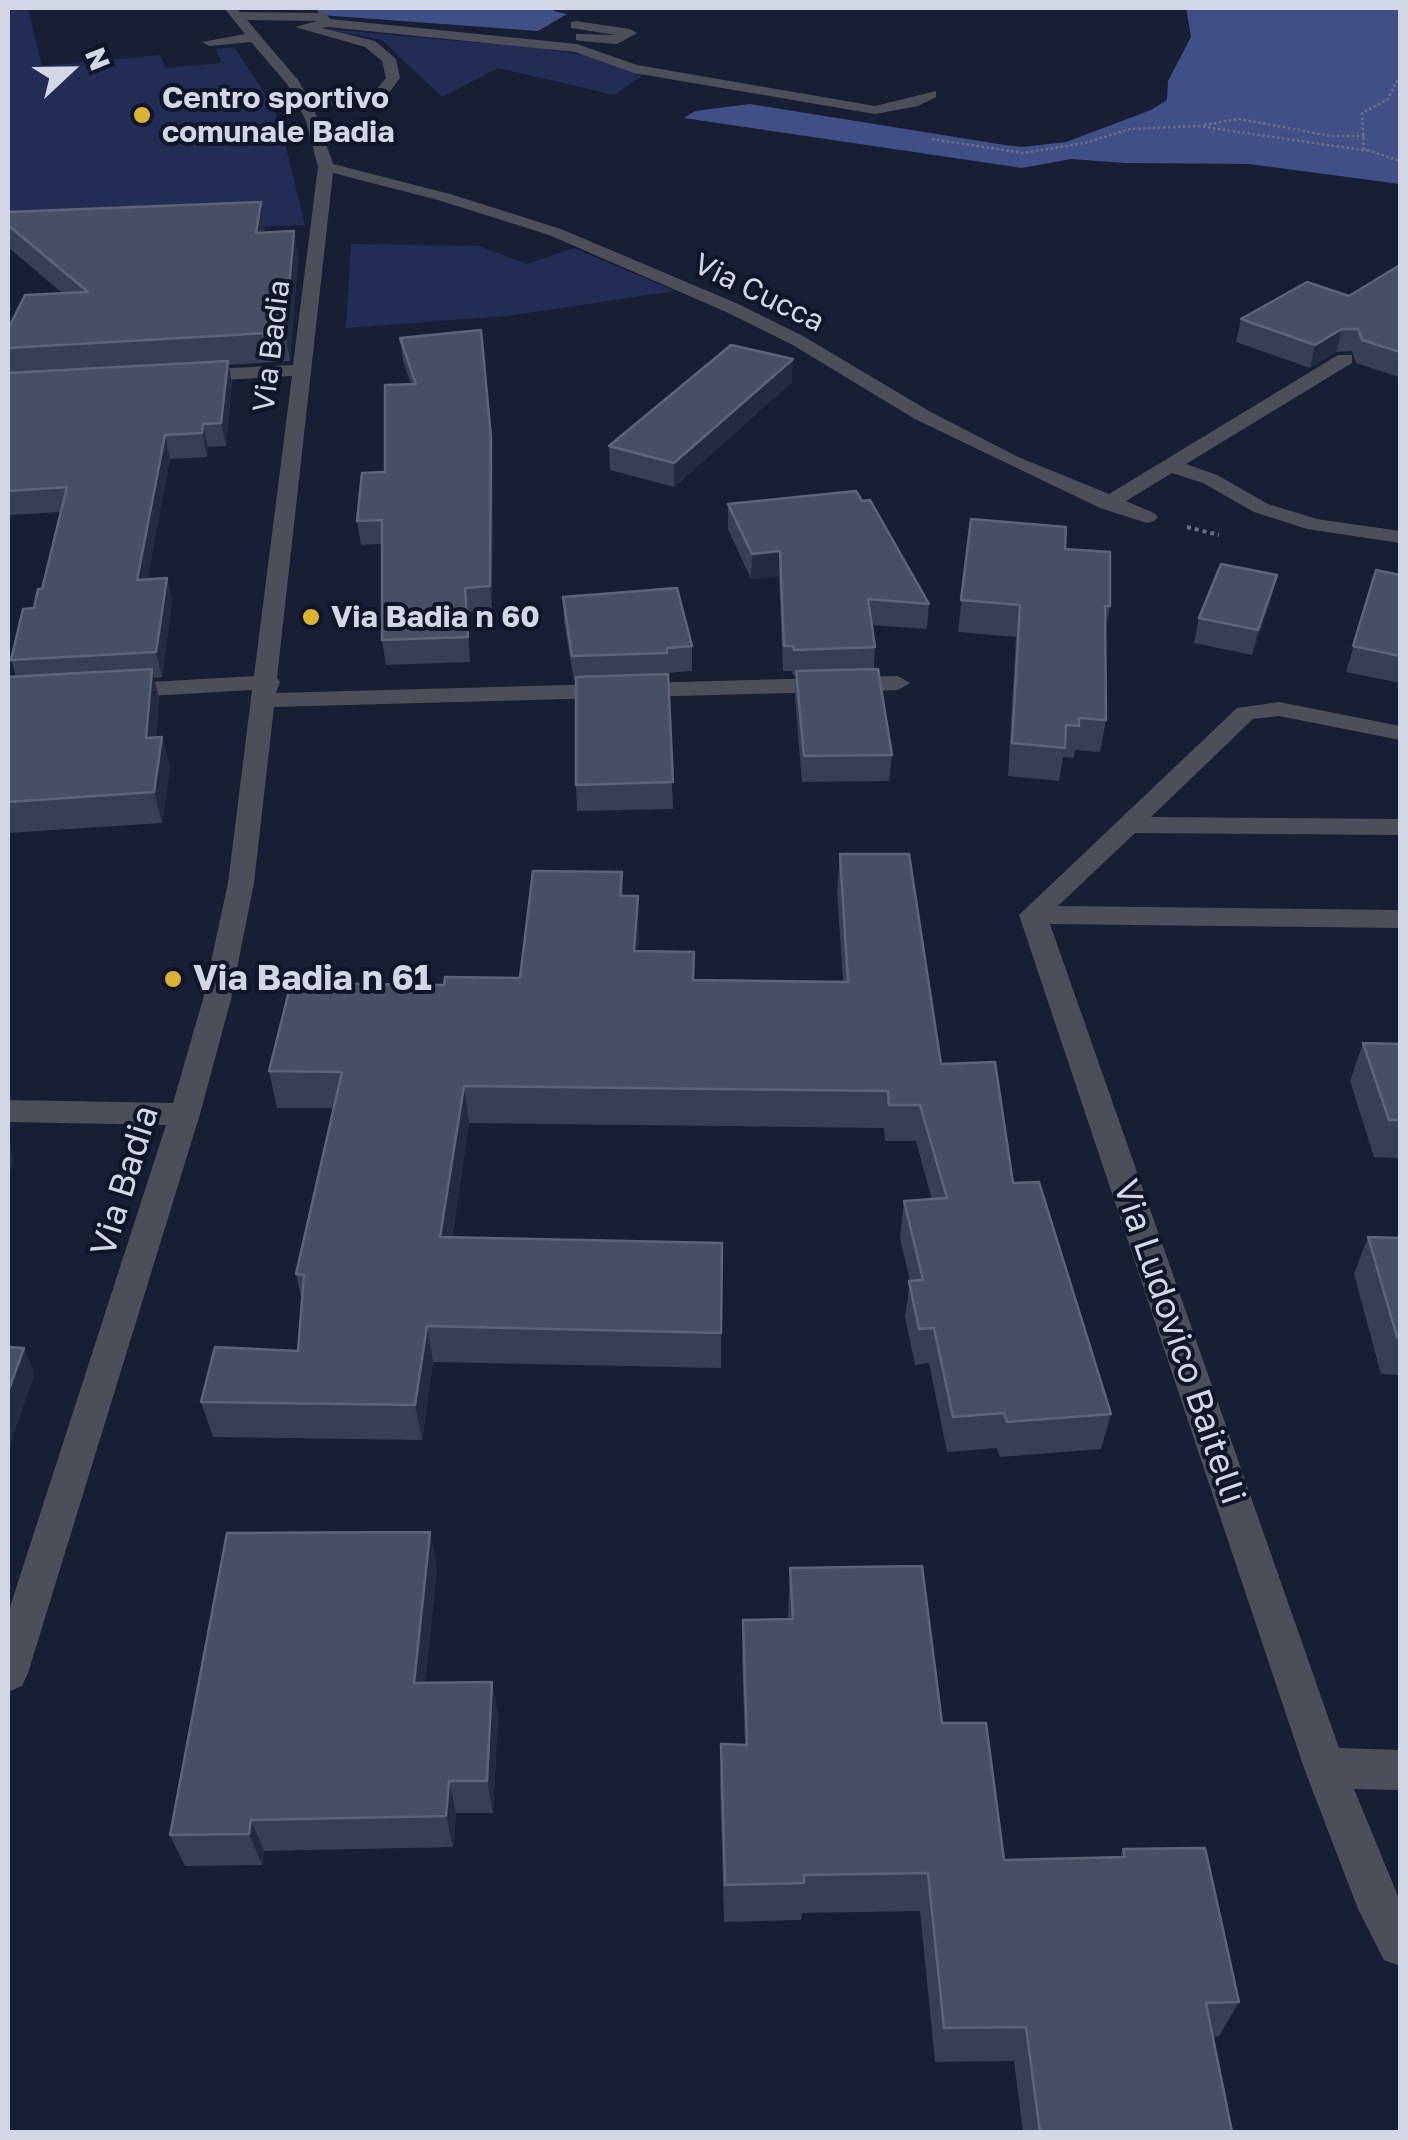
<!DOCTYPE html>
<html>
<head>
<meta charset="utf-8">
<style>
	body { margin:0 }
	#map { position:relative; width:1408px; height:2140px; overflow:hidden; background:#181e33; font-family:"Golos Text",sans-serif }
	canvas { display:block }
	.frame { position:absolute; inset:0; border:10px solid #d2d6e5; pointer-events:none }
	.north { position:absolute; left:20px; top:20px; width:100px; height:100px; -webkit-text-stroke:8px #101529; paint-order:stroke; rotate:68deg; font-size:28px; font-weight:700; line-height:40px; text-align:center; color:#d2d6e5 }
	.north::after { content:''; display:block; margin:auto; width:35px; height:45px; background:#d2d6e5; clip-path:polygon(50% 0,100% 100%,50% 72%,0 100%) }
</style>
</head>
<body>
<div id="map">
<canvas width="1408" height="2140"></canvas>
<div class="frame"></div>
<div class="north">N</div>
</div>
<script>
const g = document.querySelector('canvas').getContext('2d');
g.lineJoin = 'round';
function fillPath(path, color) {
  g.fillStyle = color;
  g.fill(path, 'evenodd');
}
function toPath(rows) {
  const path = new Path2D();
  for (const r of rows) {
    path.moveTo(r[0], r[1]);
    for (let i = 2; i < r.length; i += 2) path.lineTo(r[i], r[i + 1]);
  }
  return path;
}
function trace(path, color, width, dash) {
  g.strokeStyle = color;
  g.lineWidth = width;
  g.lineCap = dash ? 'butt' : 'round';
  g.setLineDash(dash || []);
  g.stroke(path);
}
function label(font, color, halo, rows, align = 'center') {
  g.font = font + ' "Golos Text",sans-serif';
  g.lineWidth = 8;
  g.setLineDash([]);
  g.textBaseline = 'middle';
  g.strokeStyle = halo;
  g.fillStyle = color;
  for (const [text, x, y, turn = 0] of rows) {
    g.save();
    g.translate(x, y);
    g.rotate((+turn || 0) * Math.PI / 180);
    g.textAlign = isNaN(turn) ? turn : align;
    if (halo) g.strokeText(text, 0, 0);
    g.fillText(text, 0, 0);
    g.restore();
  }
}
fillPath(toPath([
	[8,8,28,8,42,66,160,55,166,68,222,63,216,49,234,47,271,103,281,127,305,225,8,235],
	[327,29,538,48,591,56,645,74,614,95,498,68,442,97,382,40],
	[351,244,479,246,527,264,574,248,675,291,508,316,346,328]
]), '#232c54');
fillPath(toPath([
	[316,8,557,8,553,11,567,14,538,31,320,15],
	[1186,8,1400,8,1400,184,1249,164,1125,163,1071,159,1022,168,684,118,695,111,750,104,1005,145,1022,147,1066,142,1151,110,1167,100,1168,81,1191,37]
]), '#414f87');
trace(toPath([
	[1400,76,1387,100,1362,113,1364,149,1400,161],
	[1204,125,1239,119,1331,136,1364,136],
	[932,139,1023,153,1085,143,1130,129,1198,126,1369,151]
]), '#6a6f82', 2.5, [2.5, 2.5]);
trace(toPath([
	[1187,527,1219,535]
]), '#6a6f82', 4, [4, 4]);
fillPath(toPath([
	[224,8,236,8,240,12,325,13,330,19,577,44,637,65,875,106,936,91,936,97,918,106,875,114,634,73,575,52,328,27,322,28,375,41,396,59,400,78,385,98,314,109,333,164,450,194,561,229,736,303,803,336,929,411,1018,457,1109,494,1338,355,1352,355,1352,363,1186,464,1217,475,1268,504,1317,519,1400,531,1400,543,1307,529,1254,512,1203,483,1172,473,1126,501,1154,513,1158,517,1154,521,1147,523,1100,508,915,419,791,344,724,311,549,235,438,200,333,173,277,678,280,682,276,693,898,676,910,683,898,690,274,707,254,883,231,999,200,1114,28,1673,22,1686,8,1692,8,1613,166,1125,8,1122,8,1100,173,1103,203,999,228,883,252,690,115,698,103,691,115,684,254,676,292,376,190,382,181,376,190,370,293,365,318,167,306,121,287,84,251,42,209,46,202,42,245,34,224,8],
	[247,20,317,21,295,27,365,47,382,61,386,78,375,91,310,101,298,80,247,20],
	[576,21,630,29,637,33,617,44,581,41,576,40,576,34,616,35,571,28,571,22,576,21],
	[1279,702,1400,726,1400,740,1279,716,1253,719,1151,817,1400,819,1400,835,1135,833,1058,906,1400,910,1400,928,1050,924,1339,1748,1400,1750,1400,1790,1354,1789,1400,1901,1400,1966,1384,1960,1358,1909,1304,1768,1019,915,1237,708,1279,702]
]), '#4c4f5a');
fillPath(toPath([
	[261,202,265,232,294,231,298,259,290,361,228,365,232,383,226,446,208,447,207,457,170,459,147,579,167,578,172,602,162,677,154,678,159,699,156,738,162,737,170,768,162,823,8,833,8,677,16,677,11,660,42,589,61,512,8,515,8,329,62,293,8,247,8,212],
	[1400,265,1400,376,1399,377,1356,363,1352,351,1336,352,1310,368,1236,342,1241,319,1349,296],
	[400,338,493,460,492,610,467,612,470,662,386,665,382,640,382,544,361,545,357,521,385,472,411,384,403,361],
	[792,382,674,487,610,470,609,446],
	[862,501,929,604,927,629,872,625,875,647,874,669,892,755,889,781,802,782,795,697,796,675,793,675,792,671,783,671,779,576,751,579,728,529,728,504],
	[971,519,1065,549,1110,606,1105,631,1106,720,1100,752,1075,750,1074,758,1063,757,1059,781,1008,776,1016,637,958,632],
	[1376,570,1400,575,1400,683,1346,672],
	[1277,575,1271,600,1252,655,1194,643,1199,618],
	[563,597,692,646,692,671,667,673,673,809,577,811,576,785,576,681,574,681,564,622],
	[840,854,941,1064,1013,1183,1111,1414,1101,1449,1000,1457,997,1448,947,1452,929,1363,915,1365,905,1317,910,1281,900,1238,904,1201,932,1200,916,1141,885,1141,884,1128,469,1123,452,1237,722,1243,721,1368,433,1362,422,1440,213,1437,201,1402,298,1351,302,1301,296,1274,333,1108,277,1108,269,1071,444,985,520,978,622,872,623,896,639,932,638,951,694,980,843,981,837,890],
	[1363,1043,1400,1044,1400,1158,1374,1157,1350,1081],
	[1368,1237,1400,1238,1400,1375,1381,1374,1354,1274],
	[437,1567,425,1683,492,1682,498,1715,493,1813,456,1813,453,1847,264,1851,262,1865,185,1866,170,1835],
	[790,1568,942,1723,1004,1860,1120,1857,1123,1849,1239,2002,1219,2036,1213,2037,1232,2132,1023,2132,1014,2061,935,2062,920,1911,802,1913,801,1920,724,1922,720,1784,721,1744,745,1745,742,1662,743,1620,788,1619]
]), '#383e54');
fillPath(toPath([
	[261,202,265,230,260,261,256,233],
	[294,231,298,259,290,361,285,332],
	[1342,329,1336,352,1310,368,1315,345],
	[793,359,792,382,674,487,674,463],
	[228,361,232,383,226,446,221,423],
	[203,424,208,447,207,457,202,433],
	[165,435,170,459,143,604,137,580],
	[491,437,493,460,492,610,490,586],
	[780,551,779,576,751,579,752,554],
	[1277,575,1271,600,1252,655,1258,630],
	[167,578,172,602,162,677,156,652],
	[152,669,159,699,154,769,146,738],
	[162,737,170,768,162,823,154,792],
	[638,896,639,932,636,988,634,951],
	[464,1086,469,1123,446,1273,440,1237],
	[8,1143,14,1160,8,1176],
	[427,1326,433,1362,422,1440,415,1405],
	[24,1348,35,1374,8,1450,8,1392],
	[430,1532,437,1567,422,1716,414,1683],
	[492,1682,498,1715,493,1813,487,1781],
	[449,1781,456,1813,453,1847,446,1816],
	[251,1820,264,1851,262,1865,249,1834]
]), '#242b40');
const building = toPath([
	[261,202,256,233,294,231,285,332,8,348,8,329,25,295,88,292,8,225,8,212,261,202],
	[1400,265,1400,352,1362,340,1358,329,1342,329,1315,345,1241,319,1307,282,1349,296,1400,265],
	[481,330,491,437,490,586,465,588,468,637,382,640,382,520,357,521,362,473,385,472,385,385,416,384,400,338,481,330],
	[731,345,793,359,674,463,609,446,731,345],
	[228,361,221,423,203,424,202,433,165,435,137,580,167,578,156,652,11,660,23,609,34,608,38,589,42,589,67,487,8,491,8,373,228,361],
	[856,491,862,501,870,500,929,604,868,599,875,647,794,650,793,646,784,646,780,551,752,554,728,504,856,491],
	[971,519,1066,527,1065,549,1110,552,1110,606,1105,606,1106,720,1079,718,1079,726,1066,725,1065,748,1012,743,1020,605,961,600,971,519],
	[1221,564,1277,575,1258,630,1199,618,1221,564],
	[1376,570,1400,575,1400,656,1353,646,1376,570],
	[677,588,692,646,667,648,667,653,572,656,563,597,677,588],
	[152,669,146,738,162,737,154,792,8,802,8,677,152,669],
	[878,669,892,755,804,756,796,671,878,669],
	[668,674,673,782,576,785,576,677,668,674],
	[840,854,909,854,941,1064,995,1062,1013,1183,1039,1182,1111,1414,1007,1422,1004,1413,953,1417,934,1328,919,1329,909,1281,923,1280,904,1201,947,1198,920,1105,889,1105,888,1091,464,1086,440,1237,722,1243,721,1333,427,1326,415,1405,201,1402,215,1347,298,1351,304,1275,296,1274,342,1072,269,1071,291,983,444,985,445,977,520,978,533,871,622,872,620,896,638,896,634,951,694,952,693,980,848,982,840,854],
	[1363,1043,1400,1044,1400,1120,1389,1120,1363,1043],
	[1368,1237,1400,1238,1400,1337,1397,1337,1368,1237],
	[8,1347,24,1348,8,1392,8,1347],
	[430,1532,414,1683,492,1682,487,1781,449,1781,446,1816,251,1820,249,1834,170,1835,227,1533,430,1532],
	[922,1566,942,1723,986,1723,1004,1860,1125,1857,1123,1849,1205,1848,1239,2002,1206,2003,1232,2132,1040,2132,1026,2027,944,2028,928,1873,804,1875,804,1883,725,1885,721,1744,747,1745,743,1620,793,1619,790,1568,922,1566]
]);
fillPath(building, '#484f64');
trace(building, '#5e6478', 2.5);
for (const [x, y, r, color] of [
	[142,115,10,"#d9b434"],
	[311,617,10,"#d9b434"],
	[173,979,10,"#d9b434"]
]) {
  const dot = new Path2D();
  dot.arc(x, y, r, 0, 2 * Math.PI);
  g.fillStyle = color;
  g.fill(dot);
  trace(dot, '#101529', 4);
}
label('bold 30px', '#d2d6e5', '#101529', [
	["Centro sportivo",162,98],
	["comunale Badia",162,132],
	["Via Badia n 60",331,617]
], 'left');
label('30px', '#d2d6e5', '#101529', [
	["Via Cucca",759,293,26],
	["Via Badia",272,346,-83]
]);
label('bold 35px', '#d2d6e5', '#101529', [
	["Via Badia n 61",193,979]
], 'left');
label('35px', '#d2d6e5', '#101529', [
	["Via Badia",125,1181,-73],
	["Via Ludovico Baitelli",1179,1342,71]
]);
</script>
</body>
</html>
